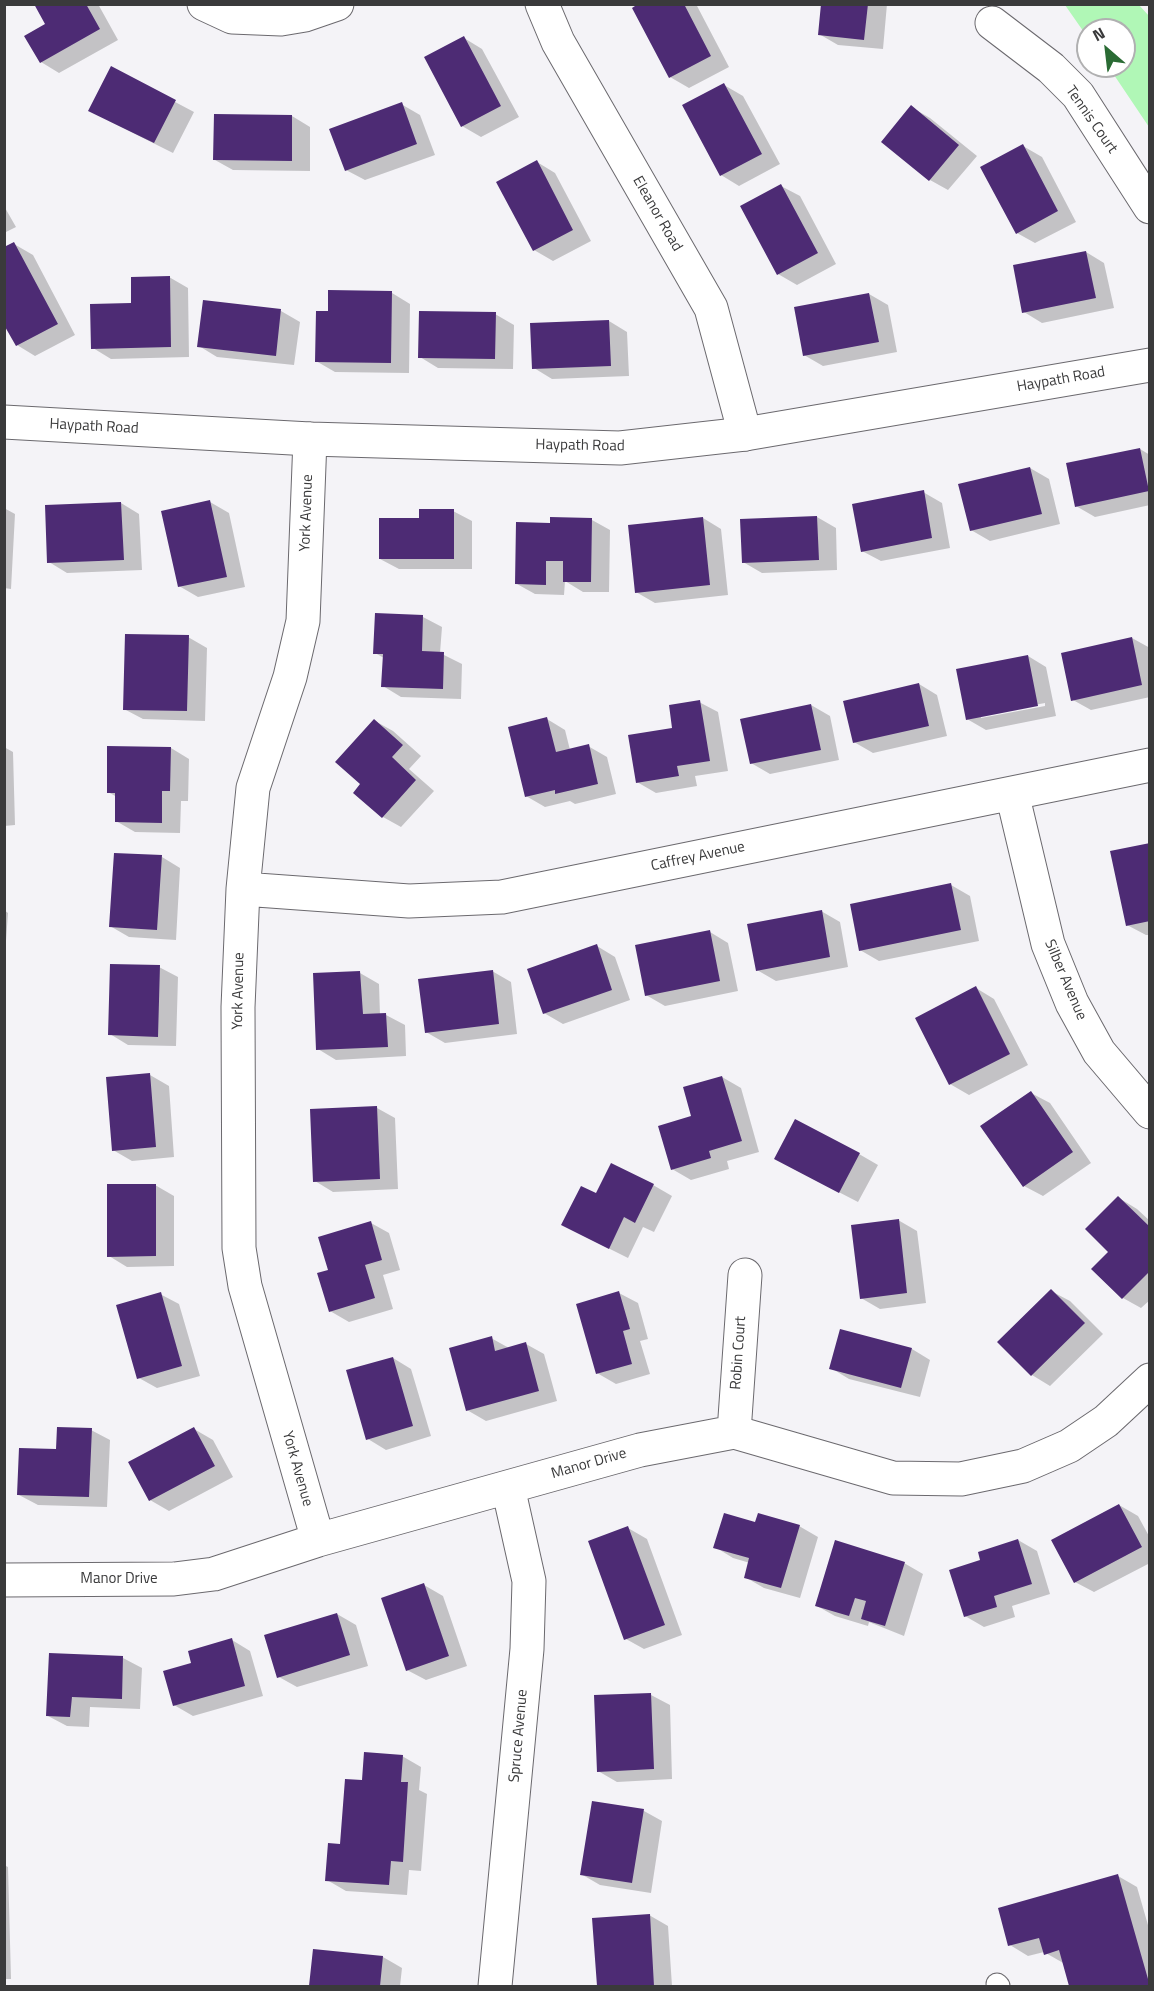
<!DOCTYPE html>
<html>
<head>
<meta charset="utf-8">
<style>
	body { margin:0 }
	#map { position:relative; width:1154px; height:1991px; overflow:hidden; background:#f4f3f7; font-family:"Titillium Web",sans-serif }
	canvas { display:block }
	.frame { position:absolute; inset:0; border:6px solid #3a3a3b; pointer-events:none }
	.north { position:absolute; left:1076px; top:18px; width:60px; height:60px; box-sizing:border-box; background:#fff; border:2px solid #b0b0b1; border-radius:50%; rotate:332deg; font-size:16px; font-weight:700; line-height:24px; text-align:center; color:#3a3a3b }
	.north::after { content:''; display:block; margin:auto; width:21px; height:27px; background:#2a6b34; clip-path:polygon(50% 0,100% 100%,50% 72%,0 100%) }
</style>
</head>
<body>
<div id="map">
<canvas width="1154" height="1991"></canvas>
<div class="frame"></div>
<div class="north">N</div>
</div>
<script>
const g = document.querySelector('canvas').getContext('2d');
g.lineJoin = 'round';
function fillPath(path, color) {
  g.fillStyle = color;
  g.fill(path, 'evenodd');
}
function toPath(rows) {
  const path = new Path2D();
  for (const r of rows) {
    path.moveTo(r[0], r[1]);
    for (let i = 2; i < r.length; i += 2) path.lineTo(r[i], r[i + 1]);
  }
  return path;
}
function trace(path, color, width, dash) {
  g.strokeStyle = color;
  g.lineWidth = width;
  g.lineCap = dash ? 'butt' : 'round';
  g.setLineDash(dash || []);
  g.stroke(path);
}
function label(font, color, halo, rows, align = 'center') {
  g.font = font + ' "Titillium Web",sans-serif';
  g.lineWidth = 6;
  g.setLineDash([]);
  g.textBaseline = 'middle';
  g.strokeStyle = halo;
  g.fillStyle = color;
  for (const [text, x, y, turn = 0] of rows) {
    g.save();
    g.translate(x, y);
    g.rotate((+turn || 0) * Math.PI / 180);
    g.textAlign = isNaN(turn) ? turn : align;
    if (halo) g.strokeText(text, 0, 0);
    g.fillText(text, 0, 0);
    g.restore();
  }
}
fillPath(toPath([
	[1065,5,1139,5,1149,16,1149,127,1108,66,1124,66,1124,30,1088,30,1088,38]
]), '#b0f7b6');
fillPath(toPath([
	[36,4,98,4,118,40,59,73,41,62,47,25],
	[641,4,696,4,729,67,689,88,670,77],
	[822,4,887,4,883,49,838,45,819,34],
	[464,38,482,49,519,117,481,137,462,126],
	[111,68,194,112,173,153,109,121],
	[724,85,743,96,780,164,739,186,721,175],
	[401,104,420,115,435,155,365,180,346,170],
	[911,107,930,118,977,156,948,190,930,180],
	[292,116,310,127,310,171,233,170,215,160],
	[1023,146,1042,157,1076,222,1035,243,1017,233],
	[537,162,555,173,591,241,553,261,534,250],
	[781,186,800,196,836,264,797,285,778,274],
	[4,206,16,227,4,233],
	[14,244,33,255,75,335,35,356,17,345],
	[1086,252,1104,263,1114,308,1042,323,1024,312],
	[169,277,188,288,189,357,111,359,93,348,133,305],
	[392,293,410,304,409,373,335,372,316,361,329,313],
	[869,294,888,305,897,352,823,366,804,355],
	[204,302,281,311,300,322,294,365,217,357,199,346],
	[495,314,514,325,513,369,438,368,420,357],
	[609,321,627,332,629,376,552,379,534,368],
	[1140,449,1150,455,1150,505,1095,517,1076,506],
	[1030,468,1049,479,1060,524,990,541,971,530],
	[923,492,942,503,950,548,881,561,862,551],
	[210,502,229,513,245,587,198,597,179,586],
	[121,503,139,514,142,570,67,573,49,562],
	[4,508,15,514,11,589,4,588],
	[453,511,472,521,472,569,399,569,380,559,420,519],
	[817,517,836,528,837,570,762,573,743,562,742,520],
	[703,518,721,529,728,595,655,603,636,592],
	[592,520,610,530,609,592,583,592,565,581,564,595,535,594,517,584,552,525],
	[423,617,442,627,440,653,462,664,461,699,401,697,383,686,384,658,375,653],
	[188,637,207,648,205,721,143,719,124,709],
	[1132,638,1150,648,1150,697,1091,710,1073,700],
	[4,646,6,646,4,676],
	[1028,656,1046,667,1056,716,986,730,967,719],
	[1045,703,1045,706,981,718,981,715],
	[919,684,937,695,947,736,873,753,854,742],
	[699,702,718,712,728,771,695,776,697,786,656,793,637,782,674,729],
	[811,705,830,716,839,760,770,774,751,763],
	[547,719,565,730,570,750,588,746,607,757,616,794,575,804,570,801,545,807,526,796],
	[375,721,393,731,421,756,409,769,434,791,401,827,383,817,363,784],
	[4,747,13,752,15,825,4,826],
	[171,748,189,759,188,801,181,801,180,833,135,832,116,821,117,797,108,792],
	[1150,844,1150,935,1146,935,1127,925],
	[162,857,180,868,176,940,129,937,110,926],
	[951,885,970,896,979,941,879,961,860,950],
	[4,910,8,913,6,941,4,941],
	[821,911,840,922,848,967,776,981,757,970],
	[710,932,728,943,738,991,665,1006,646,995],
	[597,946,615,957,630,1000,563,1024,544,1013],
	[159,967,178,977,176,1046,128,1045,110,1034],
	[492,971,511,982,517,1034,445,1043,426,1032],
	[360,973,379,984,380,1015,386,1015,405,1025,406,1056,336,1060,318,1049],
	[976,988,994,999,1028,1065,969,1095,950,1084],
	[150,1075,169,1086,174,1157,132,1161,113,1150],
	[722,1077,741,1088,759,1152,727,1161,729,1169,691,1180,672,1169,693,1117],
	[1031,1093,1050,1103,1091,1163,1043,1196,1024,1186],
	[377,1108,395,1118,398,1189,333,1192,315,1181],
	[859,1154,878,1165,858,1202,794,1169],
	[155,1185,174,1196,174,1266,127,1267,109,1256],
	[653,1185,672,1196,654,1232,643,1227,628,1258,582,1235],
	[1119,1198,1137,1209,1150,1221,1150,1300,1141,1308,1123,1298,1110,1252],
	[898,1220,917,1231,926,1303,880,1309,861,1298],
	[371,1223,389,1233,400,1270,383,1275,393,1309,349,1322,330,1311,330,1271],
	[1051,1291,1070,1301,1103,1334,1050,1386,1032,1375],
	[619,1293,638,1303,648,1339,640,1341,650,1374,616,1384,597,1373],
	[160,1294,179,1304,200,1376,157,1388,139,1378],
	[491,1338,509,1348,526,1344,544,1354,557,1401,486,1421,467,1410],
	[912,1349,930,1360,920,1397,849,1379,831,1368],
	[393,1358,411,1369,431,1436,386,1450,368,1439],
	[194,1429,213,1440,233,1477,169,1511,150,1500],
	[91,1430,110,1440,107,1507,38,1505,19,1495,58,1450],
	[1119,1505,1138,1516,1150,1538,1150,1563,1094,1592,1075,1582],
	[756,1524,799,1526,818,1537,800,1598,764,1588,745,1577,750,1563,733,1558,715,1547],
	[628,1528,647,1539,682,1635,644,1649,626,1639],
	[1018,1540,1037,1551,1050,1594,1012,1606,1015,1617,984,1627,965,1616,982,1561],
	[904,1563,923,1574,904,1636,869,1622,868,1626,835,1616,817,1606],
	[424,1585,443,1596,467,1666,426,1680,407,1670],
	[337,1614,356,1625,368,1666,297,1687,279,1677],
	[232,1640,250,1651,263,1696,193,1716,174,1705,193,1664],
	[123,1658,142,1668,140,1709,90,1707,89,1727,67,1726,48,1716],
	[4,1659,6,1659,6,1706,4,1706],
	[651,1695,670,1705,672,1779,617,1782,598,1771],
	[402,1756,421,1767,419,1790,427,1794,421,1871,409,1870,407,1895,346,1891,327,1880,364,1782],
	[593,1803,644,1811,662,1821,651,1893,600,1885,581,1874],
	[4,1865,8,1867,11,1979,4,1979],
	[1118,1876,1137,1887,1150,1932,1150,1986,1071,1986,1065,1964,1044,1952,1028,1956,1010,1945],
	[649,1915,668,1926,672,1986,598,1986,594,1919],
	[314,1951,383,1957,402,1968,400,1986,311,1986]
]), '#0003');
fillPath(toPath([
	[34,4,86,4,100,29,40,63,24,36,45,24],
	[638,4,684,4,711,56,669,78,632,8],
	[821,4,868,4,864,40,818,35],
	[464,36,501,106,461,127,424,57],
	[111,66,176,100,154,143,88,111],
	[724,83,762,154,720,176,682,105],
	[402,102,417,144,345,171,329,129],
	[911,105,959,145,929,181,881,142],
	[214,114,292,115,292,161,213,160],
	[1023,144,1058,211,1016,234,980,167],
	[537,160,573,230,533,251,496,182],
	[781,184,818,253,777,275,740,206],
	[14,242,58,324,16,346,4,325,4,247],
	[1086,251,1096,298,1022,313,1013,265],
	[170,276,171,347,91,349,90,304,131,303,131,277],
	[328,290,392,291,391,363,315,362,316,311,328,311],
	[869,293,879,342,803,356,794,307],
	[203,300,281,309,276,356,197,347],
	[419,311,496,312,495,359,418,358],
	[609,320,611,366,532,369,530,323],
	[1140,448,1149,491,1075,507,1066,463],
	[1030,467,1042,514,970,531,958,484],
	[924,490,932,538,861,552,852,504],
	[210,500,227,577,178,587,161,511],
	[121,502,124,560,47,563,45,505],
	[419,509,454,509,454,559,379,559,379,518,419,518],
	[817,516,819,560,742,563,740,519],
	[550,517,592,518,591,582,563,582,563,561,546,561,546,585,515,584,516,522,550,523],
	[703,517,710,585,635,593,628,525],
	[375,613,423,615,422,651,444,652,443,689,381,687,383,654,373,654],
	[125,634,189,635,187,711,123,710],
	[1132,637,1142,685,1071,701,1061,653],
	[1028,655,1038,706,966,720,956,669],
	[919,683,929,726,853,743,843,701],
	[700,700,710,761,677,766,679,776,636,783,628,735,672,728,669,705],
	[811,704,821,750,750,764,740,719],
	[547,717,556,752,589,744,598,784,555,794,555,790,525,797,508,727],
	[374,719,403,745,392,757,416,780,382,818,353,793,360,784,335,762],
	[107,746,171,747,170,791,162,791,162,823,115,822,115,793,107,793],
	[1150,843,1150,921,1126,926,1110,851],
	[114,853,162,855,157,930,109,927],
	[951,883,961,930,859,951,850,904],
	[822,910,830,957,756,971,747,924],
	[710,930,720,981,645,996,635,945],
	[597,944,612,990,543,1014,527,969],
	[110,964,160,965,158,1037,108,1035],
	[493,970,499,1024,425,1033,418,979],
	[360,971,363,1014,386,1013,388,1047,316,1050,313,973],
	[976,986,1010,1054,949,1085,915,1018],
	[150,1073,156,1147,112,1151,106,1077],
	[722,1076,742,1141,709,1151,711,1158,671,1170,658,1126,691,1116,683,1087],
	[1031,1091,1073,1152,1023,1187,980,1126],
	[377,1106,380,1179,313,1182,310,1109],
	[795,1119,860,1153,839,1193,774,1159],
	[611,1163,654,1184,635,1223,624,1217,609,1249,561,1225,581,1186,596,1193],
	[107,1184,156,1184,156,1256,107,1257],
	[1118,1196,1150,1227,1150,1271,1122,1299,1091,1269,1108,1252,1085,1229],
	[899,1219,907,1293,860,1299,851,1225],
	[371,1221,382,1260,365,1265,375,1298,329,1312,317,1273,328,1270,318,1237],
	[1051,1289,1085,1323,1031,1376,997,1342],
	[619,1291,630,1329,623,1331,632,1364,596,1374,576,1304],
	[161,1292,182,1366,137,1379,116,1305],
	[840,1329,912,1348,901,1388,829,1369],
	[492,1336,495,1351,526,1342,539,1391,466,1411,449,1348],
	[393,1357,413,1426,366,1440,346,1370],
	[57,1427,92,1428,89,1497,17,1495,19,1448,56,1449],
	[194,1427,215,1466,149,1501,128,1462],
	[1119,1504,1142,1547,1074,1583,1051,1540],
	[724,1513,755,1522,758,1513,800,1525,781,1588,744,1578,749,1558,713,1548],
	[628,1526,665,1625,624,1640,588,1541],
	[1018,1539,1032,1584,994,1596,997,1607,964,1617,949,1570,980,1560,978,1552],
	[835,1540,905,1562,885,1626,861,1619,866,1601,855,1598,849,1616,815,1606],
	[424,1583,449,1656,406,1671,381,1598],
	[337,1613,350,1655,277,1678,264,1635],
	[232,1638,245,1686,173,1706,163,1671,191,1663,188,1651],
	[49,1653,123,1656,122,1699,72,1697,70,1717,46,1716],
	[651,1693,654,1769,597,1772,594,1695],
	[364,1752,403,1755,401,1782,408,1782,403,1862,391,1861,389,1885,325,1881,328,1843,340,1844,345,1779,362,1780],
	[592,1801,644,1809,632,1883,580,1875],
	[1118,1874,1150,1986,1069,1986,1059,1950,1044,1955,1039,1938,1008,1946,998,1908],
	[650,1914,654,1986,597,1986,592,1918],
	[313,1949,383,1956,380,1986,309,1986]
]), '#4d2b74');
const service = toPath([
	[997,1984,999,1986]
]);
const minor = toPath([
	[204,4,232,17,281,19,305,15,337,4],
	[542,4,558,42,711,308,745,434],
	[992,23,1051,68,1078,95,1150,207],
	[310,439,303,621,290,677,253,788,243,889,238,1007,239,1248,245,1286,318,1540],
	[1012,793,1048,944,1072,1003,1099,1052,1150,1112],
	[243,889,409,901,502,897,1150,765],
	[734,1432,745,1275],
	[4,1580,174,1579,214,1574,318,1540,640,1450,734,1432,893,1478,961,1479,1023,1466,1069,1446,1106,1421,1150,1380],
	[495,1986,527,1649,529,1581,508,1487]
]);
const tertiary = toPath([
	[4,422,310,439,620,448,745,434,1150,365]
]);
trace(service, '#6b696e', 23);
trace(minor, '#6b696e', 35);
trace(tertiary, '#6b696e', 35);
trace(service, '#fff', 21);
trace(minor, '#fff', 33);
trace(tertiary, '#fff', 33);
label('15px', '#3a3a3b', '#fff', [
	["Tennis Court",1091,120,55],
	["Eleanor Road",657,214,60],
	["Haypath Road",1061,380,-10],
	["Haypath Road",94,427,3],
	["Haypath Road",580,446,1],
	["York Avenue",307,513,-88],
	["Caffrey Avenue",698,857,-12],
	["Silber Avenue",1065,980,67],
	["York Avenue",239,991,-89],
	["Robin Court",739,1353,-86],
	["Manor Drive",589,1464,-16],
	["York Avenue",297,1469,74],
	["Manor Drive",119,1579],
	["Spruce Avenue",519,1736,-85]
]);
</script>
</body>
</html>
